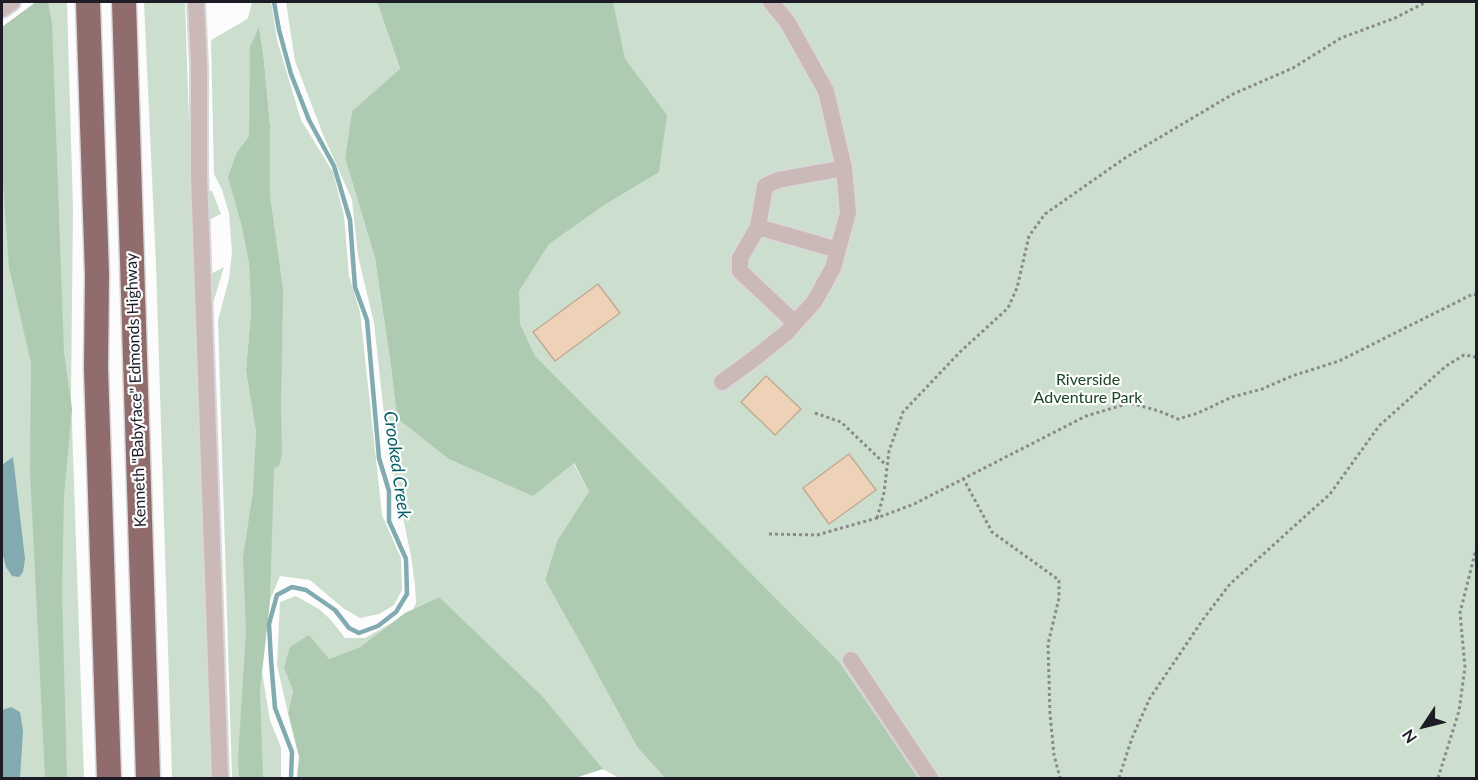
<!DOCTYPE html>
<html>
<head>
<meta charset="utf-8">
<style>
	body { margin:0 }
	#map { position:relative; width:1478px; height:780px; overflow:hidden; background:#fcfcfc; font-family:Lato,sans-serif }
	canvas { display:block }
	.frame { position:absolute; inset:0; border:3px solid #1d1b26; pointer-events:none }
	.north { position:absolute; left:1394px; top:696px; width:60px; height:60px; -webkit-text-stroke:4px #fcfcfc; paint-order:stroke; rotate:235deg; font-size:16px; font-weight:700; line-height:24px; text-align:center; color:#1d1b26 }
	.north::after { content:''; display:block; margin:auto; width:21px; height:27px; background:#1d1b26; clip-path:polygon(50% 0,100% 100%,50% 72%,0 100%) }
</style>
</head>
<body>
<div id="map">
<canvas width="1478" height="780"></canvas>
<div class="frame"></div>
<div class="north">N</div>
</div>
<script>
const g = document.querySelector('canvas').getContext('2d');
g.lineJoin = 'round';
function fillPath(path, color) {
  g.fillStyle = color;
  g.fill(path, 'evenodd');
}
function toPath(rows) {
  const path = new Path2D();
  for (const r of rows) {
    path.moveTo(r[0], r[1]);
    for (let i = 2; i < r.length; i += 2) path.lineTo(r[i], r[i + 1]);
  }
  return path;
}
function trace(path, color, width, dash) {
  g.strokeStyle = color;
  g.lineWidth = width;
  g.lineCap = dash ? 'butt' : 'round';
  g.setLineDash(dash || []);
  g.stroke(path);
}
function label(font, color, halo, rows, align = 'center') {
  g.font = font + ' Lato,sans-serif';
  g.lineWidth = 4.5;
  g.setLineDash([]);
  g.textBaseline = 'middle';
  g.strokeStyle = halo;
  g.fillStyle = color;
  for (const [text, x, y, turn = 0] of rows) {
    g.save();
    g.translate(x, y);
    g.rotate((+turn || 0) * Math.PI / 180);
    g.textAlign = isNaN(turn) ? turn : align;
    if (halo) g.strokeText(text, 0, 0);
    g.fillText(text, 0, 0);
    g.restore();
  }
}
fillPath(toPath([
	[36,2,67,2,73,208,71,395,84,778,2,778,2,27],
	[144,2,185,2,211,778,172,778,156,265],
	[252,2,271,2,277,40,301,120,333,172,344,216,349,276,360,312,382,515,401,558,402,590,394,605,379,614,360,618,343,608,310,580,280,576,270,600,262,672,270,720,281,748,281,778,232,778,218,320,229,279,232,252,229,213,222,190,214,174,211,40,244,21,248,18],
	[259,28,264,60,270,126,270,196,282,454,255,464,256,432,246,371,251,311,249,264,241,223,237,152,249,136,250,104],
	[286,2,377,2,400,70,352,111,345,158,375,258,391,367,397,418,573,463,589,491,557,541,545,580,583,646,637,747,665,778,619,778,597,766,439,597,413,609,416,603,415,585,411,556,387,441,374,323,358,256,352,200,322,132,295,61],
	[525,2,1476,2,1476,778,902,778,499,319],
	[207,190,212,191,221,214,211,219,208,218],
	[224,267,211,310,211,274],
	[296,596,319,609,331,620,345,638,365,638,393,622,360,647,329,659,284,668,293,691,288,713,277,665,280,602]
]), '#ccdfce');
fillPath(toPath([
	[36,2,48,2,52,23,64,353,72,409,64,496,62,593,67,778,45,778,30,471,31,363,9,267,2,169,2,27],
	[377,2,613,2,625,59,667,115,659,172,604,205,549,244,519,291,520,324,535,356,839,662,919,778,665,778,637,747,583,647,545,580,557,541,589,491,574,463,533,496,449,459,397,418,391,367,375,258,345,158,352,111,400,69],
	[259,27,264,60,270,126,270,196,283,290,281,405,282,454,279,466,274,468,270,600,260,690,263,778,239,778,238,759,246,631,243,557,253,492,256,432,246,371,251,311,249,264,241,223,228,177,237,152,249,136,250,47],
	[439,597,541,695,603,769,575,778,297,778,299,757,288,713,293,691,284,668,290,647,309,635,329,659,360,647,405,613]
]), '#aecab1');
fillPath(toPath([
	[13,457,25,559,23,572,19,577,12,576,6,567,2,552,2,465],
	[11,707,20,712,23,731,20,778,2,778,2,710]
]), '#81abb0');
trace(toPath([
	[274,2,279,30,291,74,309,120,334,166,350,220,355,287,367,320,379,458,389,491,389,521,406,559,407,594,396,612,378,626,359,633,349,628,335,610,306,590,292,587,277,595,269,624,271,660,275,708,292,752,291,778]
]), '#81abb0', 4.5);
const building = toPath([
	[598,284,620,313,555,361,533,332,598,284],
	[766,376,801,409,775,435,741,402,766,376],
	[849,454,876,490,829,524,803,488,849,454]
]);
fillPath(building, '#edd2b8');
trace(building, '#c3aa93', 1.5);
const minor = toPath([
	[196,2,199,67,199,175,220,778],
	[2,9,12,2],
	[758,227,838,250],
	[795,323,740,271,740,258,758,227,765,186,778,180,844,168],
	[722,382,755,358,786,333,814,302,833,268,848,213,844,168,826,91,788,23,771,2],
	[851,660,930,778]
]);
const highway = toPath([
	[88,2,97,275,96,368,109,778],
	[124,2,148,778]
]);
trace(minor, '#d8d8da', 20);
trace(highway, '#d8d8da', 27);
trace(toPath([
	[815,413,841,422,886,465],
	[963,478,992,532,1059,580,1059,598,1048,644,1050,714,1054,755,1060,778],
	[877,518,884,493,889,451,903,412,960,352,1008,308,1017,288,1029,236,1045,214,1125,158,1233,94,1293,68,1341,38,1395,18,1426,2],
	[769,534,817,535,877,518,914,504,1086,416,1130,403,1159,411,1178,419,1198,413,1232,397,1262,389,1292,376,1339,361,1473,294,1476,295],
	[1119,778,1132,738,1150,698,1204,618,1230,584,1330,494,1379,426,1446,366,1464,355,1476,357],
	[1438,778,1459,711,1465,667,1460,613,1476,549]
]), '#8a898e', 3, [3, 3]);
trace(minor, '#cbb9b8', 16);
trace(highway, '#906c6c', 24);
label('16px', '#1b4624', '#fcfcfc', [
	["Riverside",1088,380],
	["Adventure Park",1088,398]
]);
label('16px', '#1d1b26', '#fcfcfc', [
	["Kenneth \"Babyface\" Edmonds Highway",136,390,-92]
]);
label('italic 18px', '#005f67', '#fcfcfc', [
	["Crooked Creek",397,465,82]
]);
</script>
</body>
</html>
